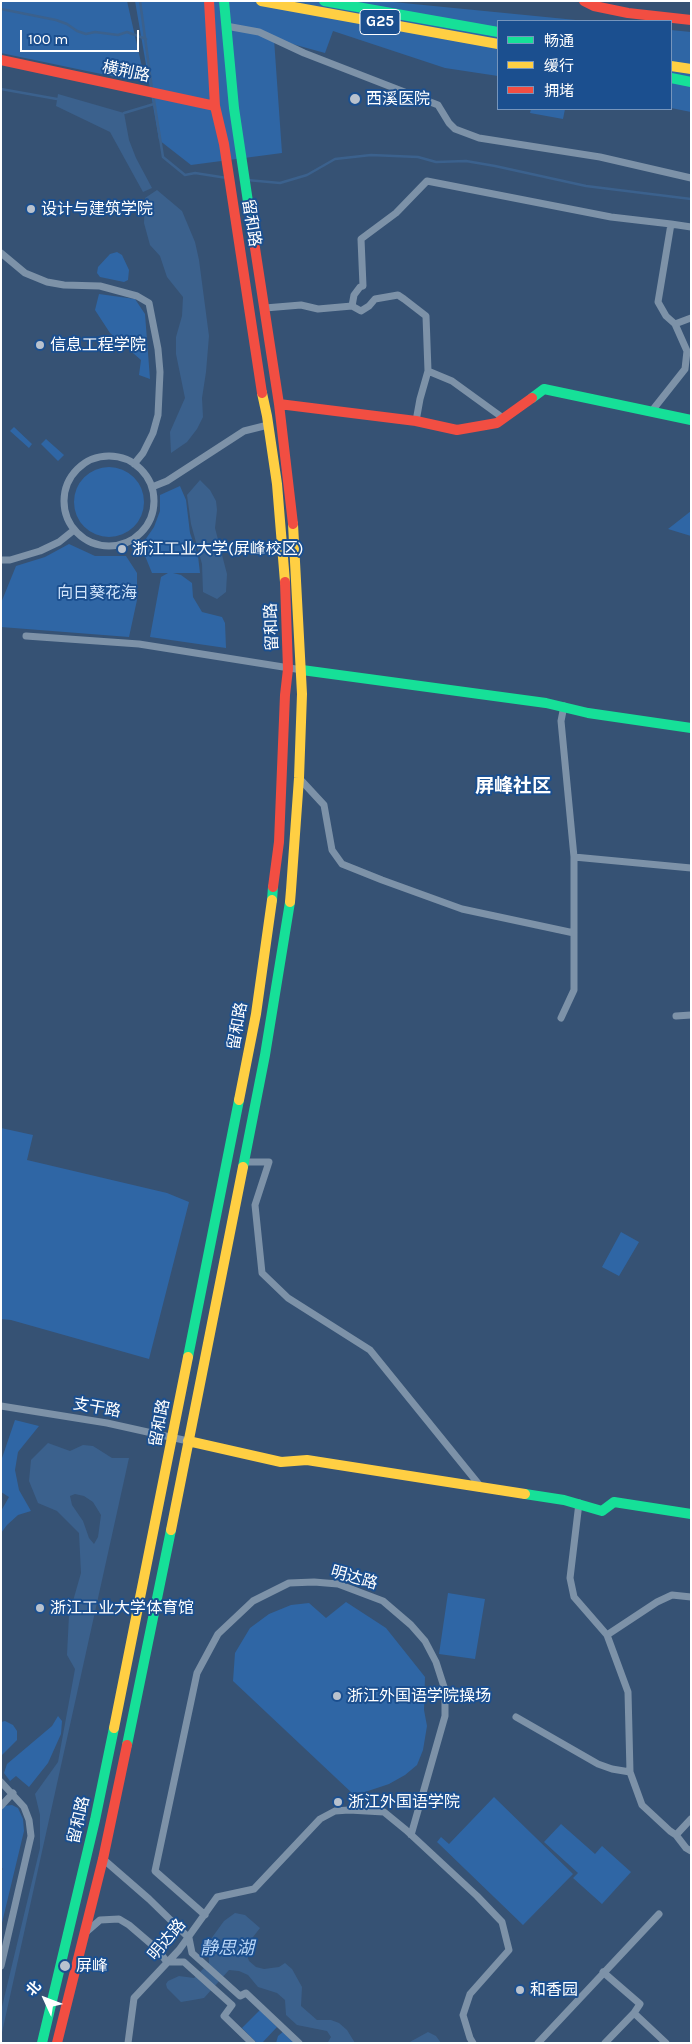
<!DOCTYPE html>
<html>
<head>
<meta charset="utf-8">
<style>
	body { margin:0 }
	#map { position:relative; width:692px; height:2044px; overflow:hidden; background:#365274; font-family:Karla,"Noto Sans SC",sans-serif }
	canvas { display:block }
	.frame { position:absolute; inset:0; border:2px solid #fff; pointer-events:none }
	.legend { position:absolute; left:497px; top:20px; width:175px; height:90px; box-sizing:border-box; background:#1b4f8f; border:1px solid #7695bc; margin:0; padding:6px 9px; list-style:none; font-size:15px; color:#fff }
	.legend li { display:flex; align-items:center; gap:10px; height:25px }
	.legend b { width:25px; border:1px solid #7695bc }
	.north { position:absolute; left:20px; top:1974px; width:50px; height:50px; -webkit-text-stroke:4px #1b4f8f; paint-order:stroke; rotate:313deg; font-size:14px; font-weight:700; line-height:20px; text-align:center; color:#fff }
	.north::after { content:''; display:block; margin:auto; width:18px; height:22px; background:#fff; clip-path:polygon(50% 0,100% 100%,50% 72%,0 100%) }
	.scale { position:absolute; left:20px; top:30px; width:119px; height:22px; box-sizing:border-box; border:2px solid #fff; border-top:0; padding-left:6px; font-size:15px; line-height:18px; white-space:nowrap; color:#fff; -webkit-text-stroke:4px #1b4f8f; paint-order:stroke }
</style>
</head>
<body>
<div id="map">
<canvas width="692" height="2044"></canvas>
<div class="frame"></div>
<ul class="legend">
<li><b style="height:6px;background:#16e098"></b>畅通</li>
<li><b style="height:6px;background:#ffcf43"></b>缓行</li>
<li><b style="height:6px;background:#f24e42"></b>拥堵</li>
</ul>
<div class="north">北</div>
<div class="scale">100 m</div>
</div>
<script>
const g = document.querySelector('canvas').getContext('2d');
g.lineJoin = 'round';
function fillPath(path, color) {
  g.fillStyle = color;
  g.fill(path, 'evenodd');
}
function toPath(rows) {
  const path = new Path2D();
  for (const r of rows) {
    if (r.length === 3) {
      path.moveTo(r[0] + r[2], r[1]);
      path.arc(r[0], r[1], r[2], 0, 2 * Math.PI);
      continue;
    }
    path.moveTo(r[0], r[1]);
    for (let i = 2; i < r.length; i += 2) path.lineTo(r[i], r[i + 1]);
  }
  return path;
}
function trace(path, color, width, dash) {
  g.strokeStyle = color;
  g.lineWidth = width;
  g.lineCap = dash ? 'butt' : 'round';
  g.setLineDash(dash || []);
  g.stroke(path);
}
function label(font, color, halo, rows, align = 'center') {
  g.font = font + ' Karla,"Noto Sans SC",sans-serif';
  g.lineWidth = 4;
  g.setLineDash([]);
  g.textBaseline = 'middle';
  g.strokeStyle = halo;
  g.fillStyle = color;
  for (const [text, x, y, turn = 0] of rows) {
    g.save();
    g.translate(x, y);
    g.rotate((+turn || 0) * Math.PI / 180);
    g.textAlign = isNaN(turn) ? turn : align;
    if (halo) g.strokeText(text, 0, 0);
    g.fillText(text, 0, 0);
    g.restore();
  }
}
fillPath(toPath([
	[1,1,127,1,142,67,125,79,1,53],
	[135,1,383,1,586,21,498,21,498,76,445,68,333,31,325,53,274,39,282,153,191,165,159,140],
	[671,30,691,32,691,112,671,108],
	[531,109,565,109,563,119,530,113],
	[117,252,122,255,129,270,128,280,124,282,100,277,97,273,98,267,110,254],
	[99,294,135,299,145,314,150,379,139,375,141,360,110,333,95,310],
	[14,427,32,444,29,448,10,431],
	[46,439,64,455,58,461,41,444],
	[109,502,35],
	[180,486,186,500,190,533,198,556,200,573,173,573,181,575,192,583,193,597,202,612,222,617,225,623,226,648,150,637,161,577,168,573,152,573,141,546,154,527,160,511,160,495],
	[691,511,691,536,668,529],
	[69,544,95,556,126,556,137,573,137,600,129,637,1,627,1,603,16,566,45,557],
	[1,1128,33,1135,27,1160,167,1193,189,1202,149,1359,11,1320,1,1319],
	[621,1232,639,1242,619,1276,602,1267],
	[15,1420,39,1426,18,1452,15,1470,19,1490,31,1511,18,1515,7,1525,1,1533,1,1511,9,1497,1,1492,1,1461],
	[448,1593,485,1599,475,1659,439,1654],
	[346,1602,386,1628,425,1677,424,1710,427,1726,423,1750,417,1765,405,1775,389,1784,365,1792,352,1793,233,1681,235,1653,250,1628,269,1614,291,1605,309,1603,326,1618],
	[58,1716,62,1721,61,1734,48,1763,29,1787,16,1776,10,1781,4,1773,7,1764,52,1726],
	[5,1721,13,1725,17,1731,17,1740,1,1756,1,1722],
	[494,1797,573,1874,523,1925,437,1842,441,1837,449,1844],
	[12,1805,18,1808,23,1819,24,1831,1,1927,1,1871,3,1869,1,1867,1,1810,4,1806],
	[561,1824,595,1854,602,1846,631,1872,602,1904,573,1878,578,1873,544,1842],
	[260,2010,277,2027,262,2043,257,2043,242,2028],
	[284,2031,294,2042,276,2043,278,2036]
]), '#2f66a5');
fillPath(toPath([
	[58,94,124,113,129,140,136,158,152,188,143,192,110,132,56,106],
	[157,190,182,211,195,242,199,260,209,336,206,372,202,398,203,417,197,429,187,442,171,453,170,432,185,398,176,354,176,337,182,316,183,297,167,277,160,256,150,245,144,223,145,198],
	[200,480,210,490,216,501,217,510,215,528,227,574,226,592,217,599,203,592,202,564,191,524,187,495],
	[48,1443,70,1451,83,1445,93,1446,112,1458,129,1458,1,2037,1,2011,40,1848,40,1815,35,1794,58,1762,75,1669,67,1655,69,1615,81,1573,79,1533,57,1511,38,1503,29,1481,31,1460],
	[75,1494,84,1496,93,1502,101,1515,98,1537,94,1544,89,1538,83,1521,72,1505,70,1496],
	[235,1913,245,1915,260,1928,246,1946,246,1952,249,1961,256,1967,264,1969,279,1967,285,1963,292,1969,302,1987,301,2006,317,2020,331,2020,339,2023,347,2030,355,2043,329,2043,328,2042,331,2037,327,2031,297,2025,286,2015,285,2000,277,1993,258,1987,248,1975,239,1971,229,1970,204,1998,193,2000,181,2002,167,1988,166,1984,168,1981,179,1976,194,1978,209,1963,208,1943,224,1921],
	[428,2032,436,2036,441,2043,408,2043]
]), '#3b618d');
trace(toPath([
	[140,1,152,89],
	[1,9,56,20,67,24,77,31,86,34,95,32,118,35,127,32,146,39],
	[1,89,57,99],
	[153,94,163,157,185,175,195,173,227,178],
	[124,113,154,104],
	[247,180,280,183,307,175,335,159,371,155,418,157,436,162,466,161,495,166,586,186,691,199]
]), '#3b618d', 2.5);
trace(toPath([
	[226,26,259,32,304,53,438,105,449,123,455,129,479,138,600,157,691,178],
	[671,224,691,227],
	[1,253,25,273,47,282,64,285,100,286,137,296,149,303,158,349,160,372,158,415,153,433,143,453,134,464],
	[352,306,354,295,360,287,363,286,361,239,396,213,427,181,611,217,671,224,658,302,666,316,675,324,687,351,685,369,651,412],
	[265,308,301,305,318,309,352,306,361,311,369,306,375,299,398,295,404,299,426,316,428,371,420,399,416,421],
	[675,324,691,318],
	[428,371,452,381,503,418],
	[109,501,45],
	[152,487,167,481,244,431,268,425],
	[1,560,10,560,40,551,59,542,74,530],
	[26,636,139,644,302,670],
	[299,778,324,805,332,850,342,864,382,880,462,909,574,933],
	[574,857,691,868],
	[676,1016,691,1015],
	[561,1018,574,990,574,857,561,721,564,706],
	[244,1162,269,1162,255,1205,262,1273,288,1298,370,1350,481,1487],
	[1,1406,107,1423,188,1441],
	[579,1503,570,1578,574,1597,607,1635,628,1692,630,1772,642,1805,670,1831,676,1835,686,1848,691,1851],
	[607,1635,657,1602,672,1595,691,1597],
	[516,1717,598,1764,612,1769,630,1772],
	[1,1782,24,1807,29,1820,31,1836,1,1966],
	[1,1806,13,1793],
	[676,1835,691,1819],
	[103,1859,149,1899,189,1938,192,1953,240,1996,246,1993,299,2043],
	[205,1915,155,1871,197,1673,218,1634,253,1601,289,1583,314,1582,338,1584,383,1601,411,1625,425,1641,436,1662,445,1690,445,1716,411,1835],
	[85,1933,100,1920,119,1919,129,1925,157,1949,167,1962,184,1962,232,2005,224,2016,252,2043],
	[603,1972,640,2004,634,2013,666,2043],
	[128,2043,134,1998,179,1950,217,1897,254,1889,320,1819,335,1811,349,1810,384,1812,406,1830,477,1896,502,1922,509,1950,470,1994,463,2015,470,2038,473,2043],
	[538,2043,659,1914],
	[605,2043,634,2013]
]), '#7d92a8', 7);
trace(toPath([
	[224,1,234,108,251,222],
	[324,1,498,32],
	[671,78,691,82],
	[532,398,544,389,691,420],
	[302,670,546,703,588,713,691,728],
	[272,900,273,887],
	[243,1167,265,1055,290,902],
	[188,1357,239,1100],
	[525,1494,564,1500,602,1511,614,1502,691,1514],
	[127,1745,171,1530],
	[42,2043,95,1820,114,1728]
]), '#16e098', 10);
trace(toPath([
	[261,1,498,44],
	[671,66,691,69],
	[262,393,267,416,277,484,285,582],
	[291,890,299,778,302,694,293,524],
	[290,902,291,890],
	[239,1100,256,1014,272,900],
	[188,1441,281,1462,307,1460,525,1494],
	[171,1530,243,1167],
	[114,1728,188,1357]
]), '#ffcf43', 10);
trace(toPath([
	[209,1,215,106,224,144,262,393],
	[584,1,594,6,628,13,691,20],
	[1,60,215,106],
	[251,222,279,404,293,524],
	[279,404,416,421,457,430,497,423,532,398],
	[273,887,279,842,285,695,288,669,285,582],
	[57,2043,103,1859,127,1745]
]), '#f24e42', 10);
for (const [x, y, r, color] of [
	[355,99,6,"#b9c2ce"],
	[31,209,5,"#b9c2ce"],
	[40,345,5,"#b9c2ce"],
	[122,549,5,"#b9c2ce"],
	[40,1608,5,"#b9c2ce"],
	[337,1696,5,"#b9c2ce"],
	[338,1802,5,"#b9c2ce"],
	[65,1966,6,"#b9c2ce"],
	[520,1990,5,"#b9c2ce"]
]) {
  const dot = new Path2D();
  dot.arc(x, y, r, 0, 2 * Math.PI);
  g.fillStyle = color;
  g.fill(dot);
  trace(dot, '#1b4f8f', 2);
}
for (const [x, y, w] of [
	[380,22,40]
]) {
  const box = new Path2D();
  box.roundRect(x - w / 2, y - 12.5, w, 25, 4);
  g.fillStyle = '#1b4f8f';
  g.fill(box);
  trace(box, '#fff', 1);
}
label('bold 15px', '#fff', null, [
	["G25",380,22]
]);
label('16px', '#fff', '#1b4f8f', [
	["横荆路",126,72,12],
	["留和路",251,223,81],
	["留和路",272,627,-92],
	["留和路",238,1026,-80],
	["支干路",97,1408,10],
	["留和路",160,1423,-79],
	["明达路",354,1578,16],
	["留和路",79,1820,-77],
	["明达路",167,1940,-50]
]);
label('16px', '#fff', '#1b4f8f', [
	["西溪医院",366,99],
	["设计与建筑学院",41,209],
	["信息工程学院",50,345],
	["浙江工业大学(屏峰校区)",132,549],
	["浙江工业大学体育馆",50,1608],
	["浙江外国语学院操场",347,1696],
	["浙江外国语学院",348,1802],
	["屏峰",76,1966],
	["和香园",530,1990]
], 'left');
label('16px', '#cfe3fa', '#1b4f8f', [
	["向日葵花海",97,593]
]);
label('italic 18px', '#b5d3f5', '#1b4f8f', [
	["静思湖",227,1949]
]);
label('bold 19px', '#fff', '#1b4f8f', [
	["屏峰社区",513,787]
]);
</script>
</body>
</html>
